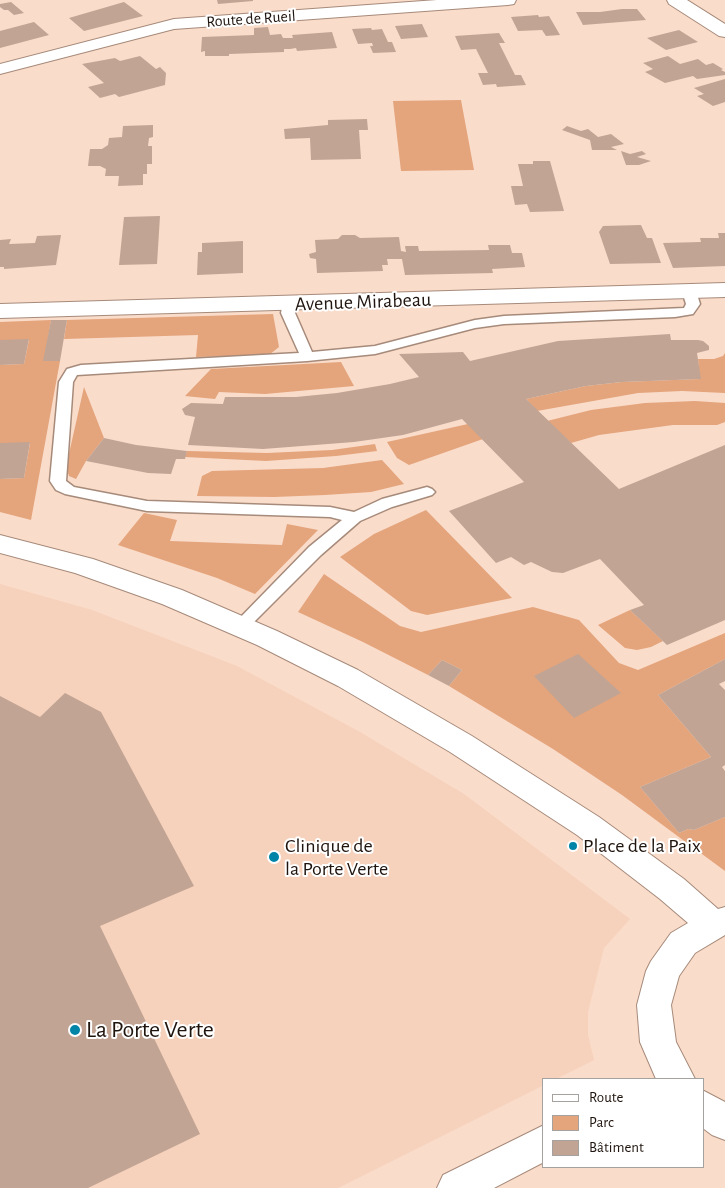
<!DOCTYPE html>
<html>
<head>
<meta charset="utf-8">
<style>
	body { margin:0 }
	#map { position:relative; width:725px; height:1188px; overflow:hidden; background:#fadcca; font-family:"Alegreya Sans",sans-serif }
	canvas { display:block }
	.legend { position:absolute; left:542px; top:1078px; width:162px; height:90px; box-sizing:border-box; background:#fff; border:1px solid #a5a19f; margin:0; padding:6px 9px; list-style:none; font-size:15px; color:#1f140e }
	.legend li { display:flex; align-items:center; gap:10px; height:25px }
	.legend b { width:25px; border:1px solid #a5a19f }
</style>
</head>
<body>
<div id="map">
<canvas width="725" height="1188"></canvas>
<ul class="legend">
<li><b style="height:6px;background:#fff"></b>Route</li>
<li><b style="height:14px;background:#e4a47c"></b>Parc</li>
<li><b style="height:14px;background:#c1a494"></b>Bâtiment</li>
</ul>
</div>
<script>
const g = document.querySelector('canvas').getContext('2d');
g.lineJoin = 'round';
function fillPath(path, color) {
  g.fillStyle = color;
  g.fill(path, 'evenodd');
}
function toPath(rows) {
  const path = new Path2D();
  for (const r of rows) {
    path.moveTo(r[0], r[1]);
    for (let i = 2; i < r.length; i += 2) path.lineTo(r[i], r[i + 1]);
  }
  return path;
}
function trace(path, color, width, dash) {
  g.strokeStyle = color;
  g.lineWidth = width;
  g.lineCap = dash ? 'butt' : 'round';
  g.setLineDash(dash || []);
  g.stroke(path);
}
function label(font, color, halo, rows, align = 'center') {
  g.font = font + ' "Alegreya Sans",sans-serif';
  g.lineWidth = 4;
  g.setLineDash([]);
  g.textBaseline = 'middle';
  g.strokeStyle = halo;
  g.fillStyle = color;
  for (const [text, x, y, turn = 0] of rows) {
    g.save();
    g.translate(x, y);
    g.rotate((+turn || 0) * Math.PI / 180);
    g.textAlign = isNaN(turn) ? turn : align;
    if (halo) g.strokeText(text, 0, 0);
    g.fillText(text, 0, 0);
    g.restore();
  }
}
fillPath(toPath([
	[0,584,92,610,237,666,360,732,464,794,630,919,604,948,588,1012,588,1035,594,1060,556,1079,544,1079,544,1085,338,1188,0,1188]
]), '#f6d1bb');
fillPath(toPath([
	[461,100,474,170,401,171,393,101],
	[273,314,279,347,269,355,196,357,198,335,64,339,67,320],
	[51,320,44,361,60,361,31,520,0,512,0,479,24,478,30,443,0,443,0,365,24,364,29,340,0,340,0,322],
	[725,353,725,393,682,391,638,393,537,411,526,399,586,386,622,382,700,379,698,359,714,359,723,356],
	[341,362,354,386,265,394,219,392,215,399,185,396,211,369],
	[84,387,104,438,86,461,76,479,69,476,66,467],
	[695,401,725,403,725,422,717,425,673,425,599,435,571,443,547,421,591,410,645,403],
	[468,424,483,439,409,465,397,458,387,442],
	[375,444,377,451,336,456,266,461,185,457,187,451,267,453,332,450],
	[382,460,404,484,371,492,325,495,274,497,197,496,202,476,212,471,323,468],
	[426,510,512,598,427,615,411,611,340,557,374,534],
	[144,513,177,520,170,541,282,545,287,524,318,530,255,594,217,578,118,545],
	[324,574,400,626,421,632,533,607,579,620,619,663,638,670,725,633,725,659,658,695,711,757,640,787,679,833,688,829,694,830,725,817,725,871,622,795,553,749,449,686,462,670,442,660,428,675,363,642,298,612],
	[630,610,663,641,651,647,637,650,625,648,598,625]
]), '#e4a47c');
fillPath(toPath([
	[217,0,253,0,253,1,218,4],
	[11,2,24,13,14,15,8,10,4,10,0,7,0,4],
	[124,2,143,16,84,31,69,18],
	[622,9,637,9,646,20,583,25,576,12,600,12],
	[538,15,539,17,549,16,560,35,546,36,542,30,518,31,511,17],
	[34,22,49,35,0,48,0,31],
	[422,24,428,37,401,39,395,26],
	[268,27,270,35,281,34,283,38,293,38,292,35,332,32,337,48,297,51,296,48,290,49,284,49,284,52,229,54,229,56,205,56,205,51,201,52,202,37,254,35,254,28],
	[371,28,372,30,382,29,388,42,392,42,396,52,373,53,370,46,373,46,372,43,358,44,352,29],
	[679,30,698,42,666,50,647,38],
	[499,33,505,43,499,43,515,75,521,75,526,85,497,87,496,84,483,85,478,73,488,73,476,49,461,50,455,36],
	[140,56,156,69,160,67,166,73,165,85,119,97,115,94,100,98,88,87,104,83,82,64,115,58,120,61],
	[668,56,680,64,698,59,706,65,713,63,723,69,721,70,725,72,725,75,697,79,693,76,665,83,645,72,653,69,643,63],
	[725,79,725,102,713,106,697,96,704,94,694,88],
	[367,119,368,130,359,130,361,159,311,160,310,138,285,139,284,129,328,125,328,120],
	[153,125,153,137,149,138,148,146,152,146,152,164,147,164,147,174,143,174,143,185,118,186,119,176,105,176,106,169,100,166,88,166,90,149,102,149,108,145,109,138,122,137,123,126],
	[567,126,581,131,588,129,598,137,611,134,624,144,611,147,617,150,592,150,590,140,562,130],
	[621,151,630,154,642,151,646,154,637,157,651,161,639,165,626,165],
	[533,161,550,161,564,211,530,212,527,204,515,205,511,186,523,186,518,164,533,164],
	[160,216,157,264,119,265,124,217],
	[641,225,647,238,652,238,661,263,610,264,599,232,603,226],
	[718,233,725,233,725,266,673,268,663,243,701,242,700,238,719,238],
	[61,235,56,265,4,269,4,267,0,267,0,240,11,239,9,244,35,243,37,236],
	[342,235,355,235,360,238,399,237,401,251,406,252,405,246,418,246,419,251,489,250,488,245,510,245,512,253,522,253,525,267,492,269,493,273,405,275,402,259,387,259,388,265,382,265,383,271,317,273,316,259,310,258,309,254,316,252,315,240,338,239],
	[243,241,243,273,197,275,198,252,202,252,202,243],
	[51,320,67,320,60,361,43,361],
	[670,334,671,340,698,340,703,341,709,346,709,350,697,353,701,379,622,382,586,386,526,399,619,489,725,445,725,620,667,645,630,610,644,605,600,559,563,573,552,572,531,562,524,565,511,557,496,563,449,511,524,482,462,419,403,435,354,442,263,449,188,445,195,417,185,415,182,409,191,403,223,404,225,397,296,397,337,393,390,384,419,377,399,354,463,352,470,361,558,341],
	[29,339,24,364,0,365,0,340],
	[104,438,136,445,187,451,185,459,176,459,171,474,148,473,86,461],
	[30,442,24,478,0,479,0,443],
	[578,654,621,693,574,718,534,676],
	[725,659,725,681,719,684,725,690,725,765,722,767,725,771,725,817,694,830,688,829,679,833,640,787,711,757,658,695],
	[442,660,462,670,449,686,428,675],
	[65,693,101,712,194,886,100,926,200,1134,88,1188,0,1188,0,696,40,717]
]), '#c1a494');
const service = toPath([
	[689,287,696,291,700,304,693,314,675,317,504,324,475,328,375,354,307,361,77,375,73,382,66,481,74,487,147,501,330,507,354,512,382,499,427,487,432,489,435,492,432,495,392,507,360,521,321,555,246,630,240,632,234,630,232,626,309,547,342,520,330,517,147,511,65,494,56,490,50,481,59,382,67,369,81,365,299,353,281,313,283,301,288,300,295,304,295,313,312,352,375,346,475,320,504,316,684,308,686,304,682,291,689,287]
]);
const minor = toPath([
	[437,0,516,0,514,4,508,5,174,29,0,74,0,64,174,19,437,0]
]);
const tertiary = toPath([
	[667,0,687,0,725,24,725,37,719,36,669,4,667,0],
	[725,283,725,297,0,318,0,304,725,283],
	[0,535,93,559,182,590,277,631,358,670,472,736,599,817,684,879,718,909,725,907,725,935,695,953,679,976,671,1005,676,1042,695,1079,656,1079,640,1042,637,1005,646,971,651,961,671,933,688,923,660,899,577,835,450,752,338,686,257,645,162,604,75,573,0,553,0,535],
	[704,1091,725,1102,725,1140,712,1135,704,1129,704,1091],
	[544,1125,544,1162,494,1188,437,1188,443,1175,544,1125]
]);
trace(service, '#a68a7a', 3);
trace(minor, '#a68a7a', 2);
trace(tertiary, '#a68a7a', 2);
fillPath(service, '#fff');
fillPath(minor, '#fff');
fillPath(tertiary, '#fff');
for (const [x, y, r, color] of [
	[573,846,5,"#0084a7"],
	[274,857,6,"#0084a7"],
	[75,1030,6,"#0084a7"]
]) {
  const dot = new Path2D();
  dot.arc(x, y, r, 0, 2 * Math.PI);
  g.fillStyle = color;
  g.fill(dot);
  trace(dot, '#fff', 2);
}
label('16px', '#1f140e', '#fff', [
	["Route de Rueil",251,19,-4]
]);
label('20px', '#1f140e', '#fff', [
	["Avenue Mirabeau",363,302,-2]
]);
label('20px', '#1f140e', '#fff', [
	["Clinique de",285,846],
	["la Porte Verte",285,869],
	["Place de la Paix",583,846]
], 'left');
label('24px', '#1f140e', '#fff', [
	["La Porte Verte",86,1030]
], 'left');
</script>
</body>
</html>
